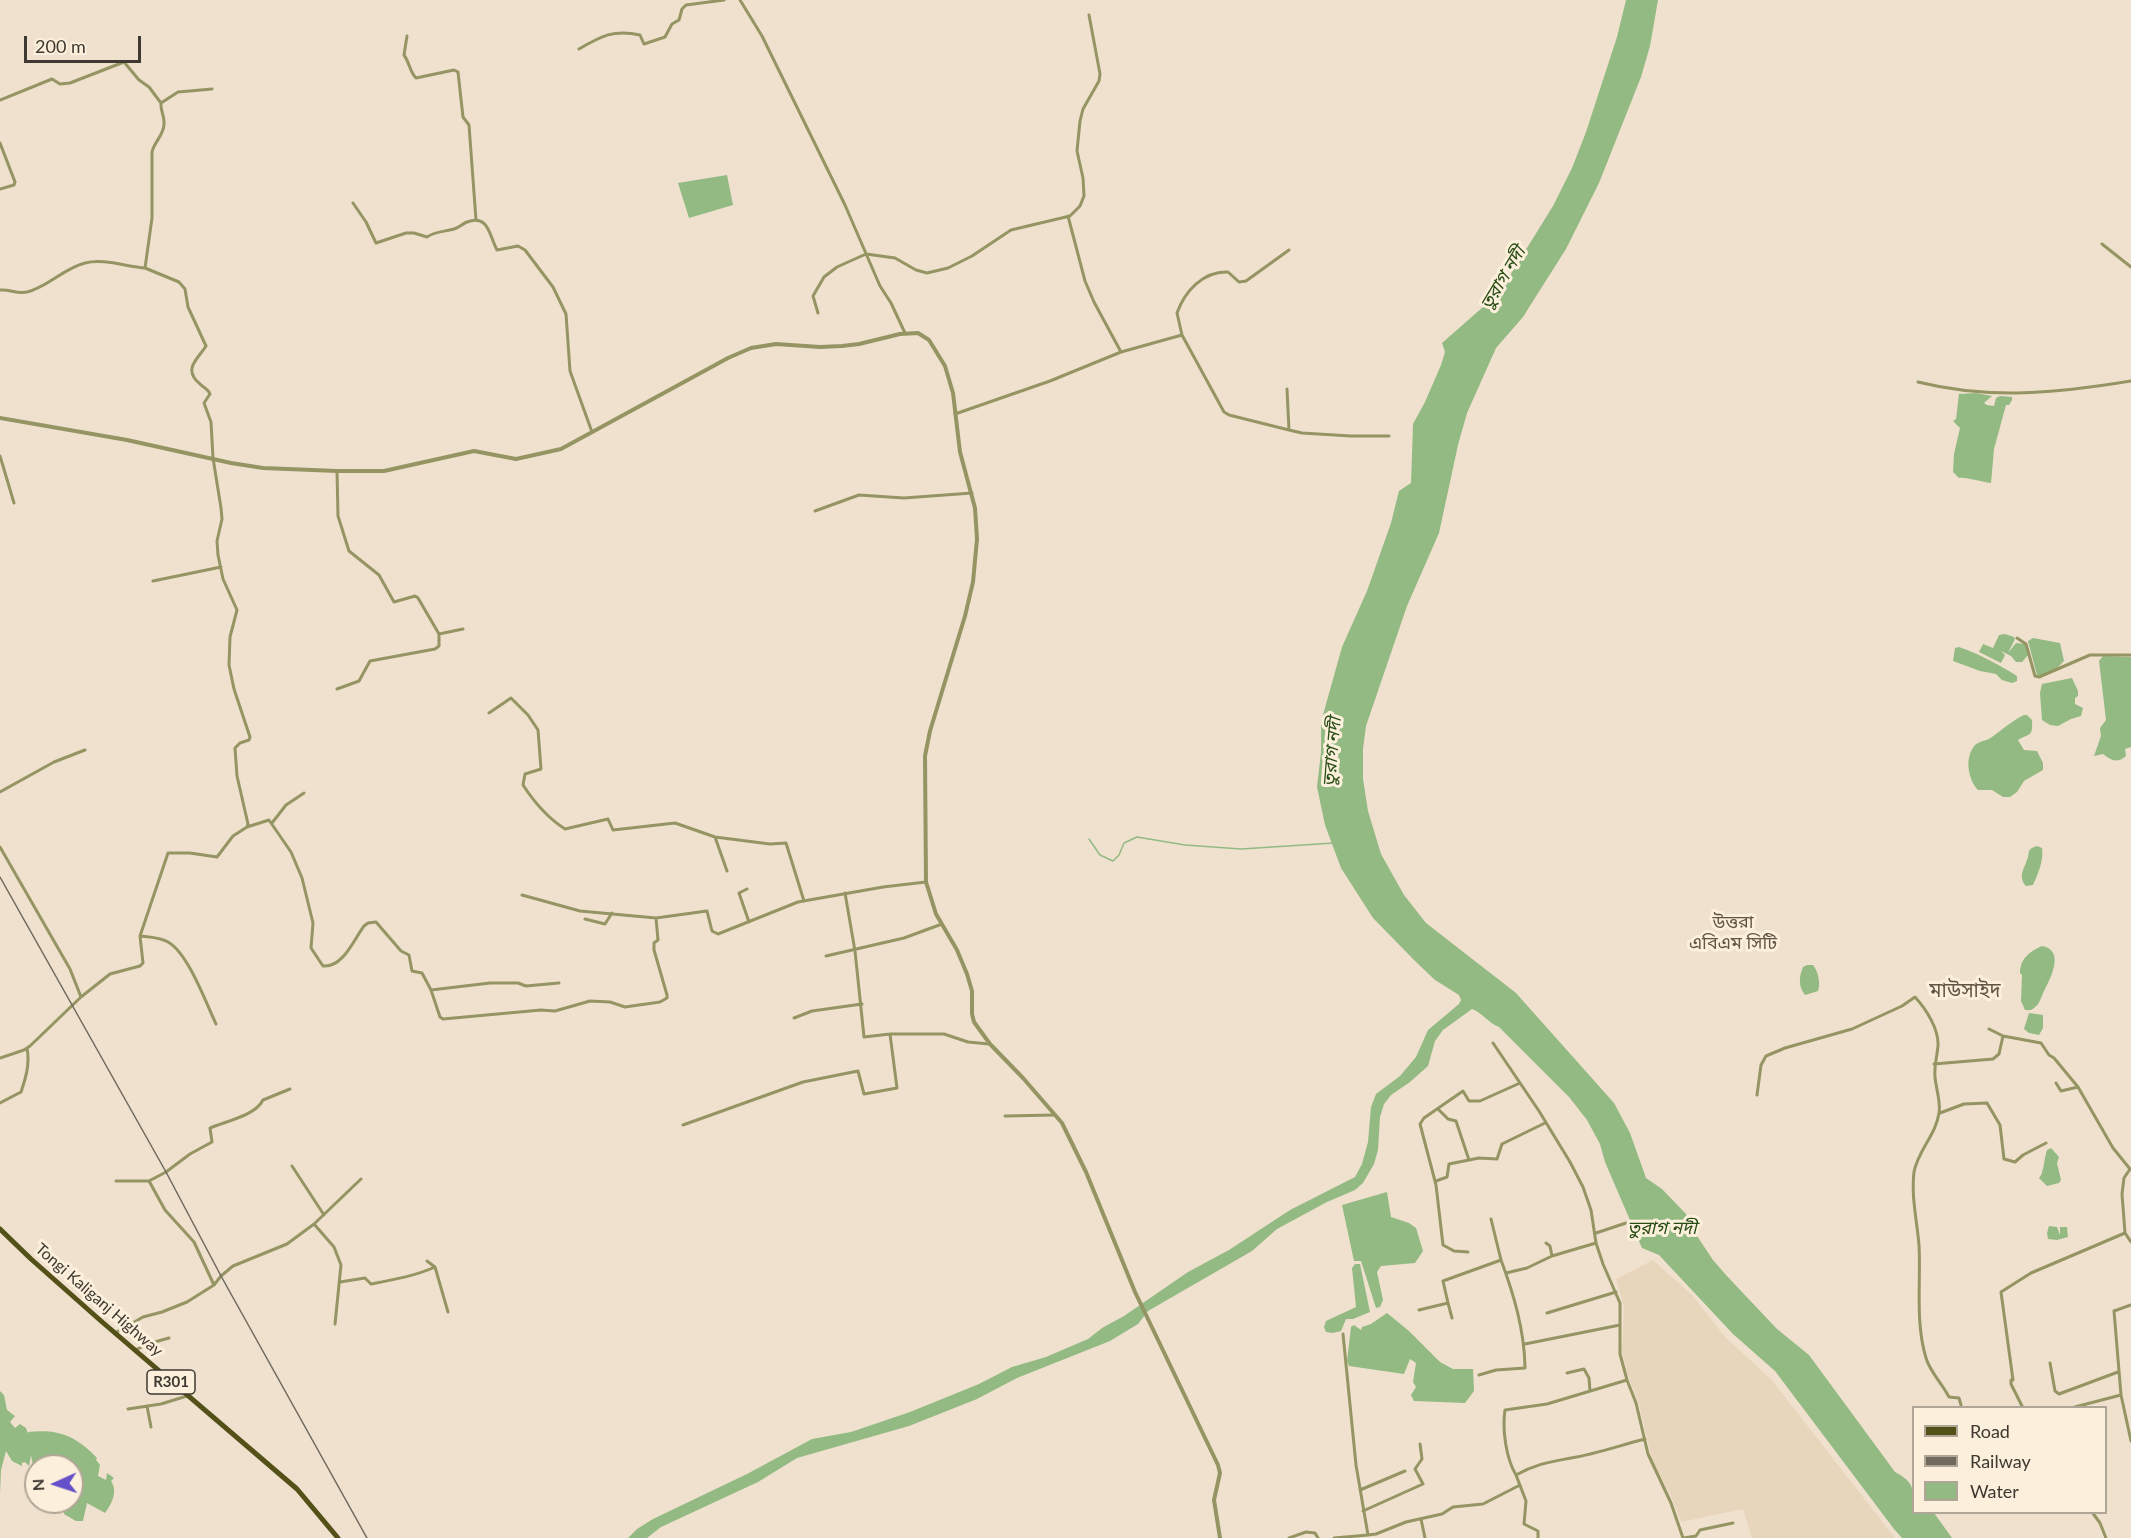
<!DOCTYPE html>
<meta charset="utf-8">
<style>
body{margin:0}
#map{position:relative;width:2131px;height:1538px;overflow:hidden;background:#efe1ce;font-family:Lato,sans-serif}
canvas{display:block}
.legend{position:absolute;left:1912px;top:1406px;width:195px;height:108px;box-sizing:border-box;background:#fcefdb;border:2px solid #b0a697;margin:0;padding:8px 10px;list-style:none;font-size:18px;color:#3e3931}
.legend li{display:flex;align-items:center;gap:12px;height:30px}
.legend b{width:30px;border:2px solid #b0a697}
.north{position:absolute;left:24px;top:1454px;width:60px;height:60px;box-sizing:border-box;background:#fcefdb;border:2px solid #b0a697;border-radius:50%;rotate:267deg;font-size:16px;font-weight:700;line-height:24px;text-align:center;color:#3e3931}
.north::after{content:'';display:block;margin:auto;width:21px;height:27px;background:#6550ca;clip-path:polygon(50% 0,100% 100%,50% 72%,0 100%)}
.scale{position:absolute;left:24px;top:36px;width:117px;height:27px;box-sizing:border-box;border:3px solid #3e3931;border-top:0;padding-left:8px;font-size:18px;line-height:21px;white-space:nowrap;color:#3e3931;-webkit-text-stroke:4px #fcefdb;paint-order:stroke}
</style>
<div id="map">
<canvas width="2131" height="1538"></canvas>
<ul class="legend">
<li><b style="height:8px;background:#535018"></b>Road</li>
<li><b style="height:8px;background:#70695e"></b>Railway</li>
<li><b style="height:16px;background:#93ba83"></b>Water</li>
</ul>
<div class="north">N</div>
<div class="scale">200 m</div>
</div>
<script>
const context = document.querySelector('canvas').getContext('2d');
context.lineJoin = 'round';
function paint(path, color) { context.fillStyle = color; context.fill(path, 'evenodd'); }
function strokePath(path, color, width, dash) { context.strokeStyle = color; context.lineWidth = width; context.lineCap = dash ? 'butt' : 'round'; context.setLineDash(dash || []); context.stroke(path); }
function label(font, color, halo, rows, align = 'center') {
  context.font = font + ' Lato,"Noto Sans Bengali",sans-serif'; context.lineWidth = 6; context.setLineDash([]); context.textBaseline = 'middle'; context.strokeStyle = halo; context.fillStyle = color; for (const [text, x, y, turn = 0] of rows) {
    context.save(); context.translate(x, y); context.rotate((+turn || 0) * Math.PI / 180); context.textAlign = isNaN(turn) ? turn : align; if (halo) context.strokeText(text, 0, 0); context.fillText(text, 0, 0); context.restore();
  }
}
paint(new Path2D(`
 M1653,1260L1692,1295L1726,1338L1771,1379L1895,1538H1752L1743,1509L1681,1522L1671,1496L1653,1465L1639,1404L1627,1373L1622,1352L1624,1307L1616,1279Z`), '#e8d6bc');
paint(new Path2D(`
 M1626,0H1658L1650,46L1641,77L1599,183L1566,249L1540,290L1523,317L1496,348L1467,413L1458,445L1439,533L1407,606L1366,726L1363,749V779L1368,811L1381,854L1404,895L1426,923L1516,993L1614,1103L1630,1133L1646,1178L1662,1189L1686,1214L1691,1227L1713,1260L1726,1275L1777,1329L1809,1355L1895,1472C1916,1483 1913,1490 1914,1512L1934,1513L1952,1538H1902L1894,1529L1775,1371L1733,1334L1659,1255L1642,1248L1605,1162L1600,1144L1587,1120L1569,1097L1499,1027C1488,1023 1483,1013 1472,1009L1443,1030L1435,1041L1428,1066L1410,1082L1391,1095L1384,1104L1380,1117L1378,1150L1374,1164L1363,1183L1355,1190L1327,1202L1277,1229L1252,1251L1148,1311L1138,1324L1110,1341L1017,1378L977,1399L909,1426L797,1458L758,1482L661,1527L647,1538H628L637,1529L653,1519L747,1474L812,1439L851,1432L910,1412L979,1384L1012,1367L1046,1357L1088,1339L1102,1328L1124,1316L1188,1272L1229,1250L1290,1210L1355,1177L1362,1164L1368,1142L1371,1107L1376,1094L1400,1076L1416,1057L1428,1030L1459,1004L1461,1000L1459,995L1435,980L1415,961L1373,918L1341,868L1325,825L1317,787L1321,752V722L1342,647L1367,591L1391,523L1399,491L1411,483L1413,424L1425,402L1441,365L1445,352L1442,343L1499,293L1553,206L1572,168L1586,132L1617,37Z
 M727,175L733,205L689,218L678,183Z
 M1976,393L1992,396L1984,403L1987,405L1994,406L1996,398L2000,396L2012,397V400L2009,405H2006L1994,449L1991,483C1981,482 1967,477 1959,478L1953,472L1954,454L1960,428L1953,421L1956,419L1959,394Z
 M2005,634L2014,637L2015,639L2008,653L2016,643L2025,644L2028,655L2022,662H2016L2011,656L2001,651L2005,655L2001,663L1979,652L1983,644L1993,648L1999,635Z
 M2033,638L2060,643L2064,661L2057,668L2041,675H2037L2028,641Z
 M1959,647C1979,654 1998,664 2017,676V681L2012,683L2002,680L1996,674L1980,671L1953,661L1955,648Z
 M2103,656L2131,657V747L2125,749L2126,756C2117,764 2111,760 2103,754L2094,756L2101,736L2100,728L2106,720L2099,661Z
 M2072,678L2078,691V696L2075,698V704L2083,708L2081,716L2071,719L2058,726L2050,725L2042,720L2040,693L2042,684Z
 M2024,715H2027L2032,720C2033,737 2030,733 2018,740L2024,750L2037,751L2043,763V770L2024,781L2017,792L2010,797H2003L1992,790H1978C1968,779 1964,758 1975,745C1979,741 1987,741 1992,737C2003,729 2012,721 2024,715Z
 M2037,846L2042,848C2044,860 2038,874 2033,885L2026,886C2017,876 2025,868 2028,857C2029,853 2028,850 2032,848C2033,847 2035,847 2037,846Z
 M2042,946C2065,950 2051,978 2044,991C2041,997 2040,1004 2034,1008C2031,1011 2029,1010 2025,1010L2021,1001L2022,975L2020,973C2020,959 2030,951 2042,946Z
 M1807,965H1813C1818,971 1821,984 1818,991L1805,995C1798,986 1799,977 1803,967Z
 M2029,1013L2043,1015V1028L2039,1035L2029,1033L2024,1029Z
 M2051,1148L2059,1157L2057,1163L2061,1180L2059,1183L2047,1186L2039,1178C2044,1173 2044,1158 2047,1150Z
 M1387,1192L1391,1217L1409,1223L1416,1228L1423,1251L1415,1263L1381,1266L1377,1272L1383,1300L1380,1307L1376,1308L1361,1261H1354L1342,1205Z
 M2049,1226L2057,1227L2060,1235V1227H2067L2068,1237L2057,1240L2048,1239L2047,1233Z
 M1355,1264H1360L1370,1312L1353,1319H1346L1341,1331L1333,1333L1326,1332L1324,1327L1326,1321L1356,1307L1352,1268Z
 M1387,1313L1409,1331L1440,1362L1453,1369H1473L1474,1391L1465,1403L1414,1401L1411,1395L1416,1387L1413,1382L1416,1363L1410,1359L1404,1374L1349,1366L1347,1361L1351,1327L1354,1325L1361,1330L1362,1327L1371,1324Z
 M0,1391L4,1395L7,1410L15,1416L10,1422L15,1428L20,1424L26,1428L28,1434V1432C59,1429 76,1436 97,1458L96,1460L100,1465L98,1476L106,1480L107,1473L114,1478L111,1481C118,1491 112,1504 105,1513L87,1503L83,1521H76L64,1514L65,1502H72V1466H36V1484L34,1485L35,1477L31,1455L29,1466L25,1462L22,1463V1466L12,1461L6,1451L1,1470L0,1494Z`), '#93ba83');
strokePath(new Path2D(`
 M1089,839L1100,855L1113,861L1119,855L1124,843L1137,837L1185,845L1241,849L1334,843`), '#93ba83', 1.5);
strokePath(new Path2D(`
 M740,0L762,36L845,205L880,286L891,303L905,333
 M407,36L404,55C410,63 409,71 416,78L454,70L458,72L463,117L469,125L476,220
 M579,49C601,36 614,29 640,35L644,44L665,37L672,24L679,20L682,9L686,5L724,0
 M0,100L52,79L60,84L70,83L124,62L139,80L149,87L161,103C160,110 165,117 164,124C164,135 154,142 152,152V218L145,268C127,267 104,258 85,263C64,268 48,287 27,292C16,294 10,289 0,290
 M161,103L178,92L212,89
 M0,143L15,182L14,185L0,189
 M353,203L366,222L376,243L406,233H414L427,237C436,231 444,232 454,229C459,228 462,224 467,222C489,214 489,235 497,250L518,246L525,250L553,287L566,314L570,371L592,432
 M1068,216L1085,281L1094,302L1121,352
 M2102,244L2131,267
 M818,313L813,296L824,277L837,267L866,254L895,258L916,270L927,273L948,268L972,256L1011,230L1070,216L1080,206L1084,196L1083,178L1077,151L1080,121L1083,109L1099,81L1100,74L1089,15
 M1918,382C1990,400 2058,393 2131,381
 M1287,389L1289,430L1229,415L1224,412L1182,335L1177,313C1185,291 1203,271 1228,272L1239,282L1246,281L1289,250
 M955,414L1050,381L1121,352L1182,335
 M1289,430L1302,433L1351,436H1389
 M0,456L14,503
 M337,471L338,516L349,551L379,575L394,602L415,596L418,598L439,634
 M815,511L859,495L904,498L972,493
 M153,581L221,567
 M2017,638L2026,644L2035,676L2039,677L2090,655H2131
 M337,689L359,681L370,661L435,649L439,646V634L463,629
 M489,713L511,698L528,715L538,730L541,769L525,774L523,785C534,802 548,818 565,829L608,819L613,830L675,823L715,837L770,844L786,843L804,901
 M0,792L54,762L85,750
 M272,823L286,805L304,793
 M247,827L269,820L291,852L302,878L313,923L311,948L323,966C343,968 354,939 364,926L368,923L376,922L401,951L409,955L412,971L422,973L431,990L440,1017L443,1019L541,1010L555,1011L590,1001L610,1002L625,1007L660,1002L667,998V995L654,950V943L658,940L656,918
 M715,837L727,871
 M0,847L70,969L81,997
 M747,889L739,893L749,922
 M845,893L855,951L864,1037L890,1034H944L968,1042L989,1044
 M522,895L580,911L656,918L707,911L712,931L718,934L798,902L883,887L926,882
 M585,919L605,924L612,913
 M140,936C150,937 160,937 168,942C188,953 206,1003 216,1024
 M826,956L904,938L942,924
 M431,990L490,983H518L526,986L559,983
 M794,1018L812,1011L862,1004
 M1989,1029L2003,1036L2041,1043L2049,1055L2054,1058L2078,1087L2113,1148L2130,1169L2124,1178L2122,1194L2125,1233L2131,1242
 M1493,1043L1539,1111L1570,1162L1583,1187L1591,1210L1596,1243L1603,1264L1620,1303V1354L1627,1380L1636,1403L1648,1454L1671,1503L1683,1538
 M0,1058L24,1050L30,1046L81,997L110,974L140,966L143,963L140,936L168,853H190L217,857L233,836L247,827L248,824L237,776L235,748L240,743L249,740L250,737L234,689L229,665L230,637L237,610L223,579L218,555L217,541L222,519L221,508L213,458L211,422L204,403L210,394C207,388 205,389 200,384C182,369 198,359 206,346L188,307L185,289L179,282L145,268
 M1934,1064L1993,1059L1999,1054L2003,1036
 M2056,1083L2061,1091L2078,1087
 M1757,1095L1761,1065L1766,1056L1785,1048L1852,1029L1902,1006L1915,997C1926,1009 1939,1029 1938,1046C1937,1057 1934,1066 1935,1077C1936,1089 1941,1102 1939,1113C1936,1135 1918,1150 1914,1172C1911,1196 1917,1221 1919,1245C1921,1282 1915,1322 1926,1358C1930,1372 1942,1383 1949,1397L1959,1398L1961,1405
 M0,1103L21,1092C26,1077 30,1064 27,1048
 M1438,1109L1448,1119L1456,1121L1469,1160
 M1940,1113L1964,1104L1987,1103L2000,1125L2004,1159L2015,1162L2023,1155L2046,1143
 M1005,1116L1055,1115
 M683,1125L803,1082L858,1071L864,1094L897,1088L890,1034
 M292,1166L324,1215
 M116,1181H149L166,1172L190,1154L212,1142L210,1128C226,1121 255,1116 263,1100L290,1089
 M149,1181L165,1210L194,1242L214,1285
 M1436,1181L1447,1177L1449,1164L1479,1158L1497,1159L1502,1144L1545,1123
 M1491,1219L1501,1260
 M314,1224L334,1247L341,1265L335,1324
 M1596,1233L1626,1223
 M1546,1243L1550,1246L1552,1256
 M1468,1252L1454,1251L1443,1245L1436,1185L1420,1124L1424,1118L1463,1091L1469,1101H1480L1520,1083
 M435,1267L448,1312
 M1506,1273L1527,1268L1552,1256L1596,1243
 M340,1282L365,1278L371,1284C392,1280 415,1276 435,1267L427,1261
 M1448,1303L1452,1318
 M2131,1305L2114,1311L2121,1395L2131,1441
 M1419,1310L1448,1303L1443,1281L1501,1260C1514,1295 1524,1329 1525,1366V1368L1496,1370L1479,1375
 M1547,1313L1616,1292
 M115,1333L143,1317L162,1312L187,1302L214,1285L221,1276L233,1266L287,1244L314,1224L361,1179
 M1343,1334L1356,1465L1368,1535L1376,1534L1406,1522L1442,1514L1453,1507L1483,1504L1520,1485
 M1525,1344L1620,1325
 M135,1350L151,1343L169,1338
 M2050,1363L2055,1391L2059,1394L2118,1372
 M1567,1373L1584,1369L1589,1378L1590,1391
 M147,1406L151,1427
 M2023,1408L2011,1384V1380H2013L2001,1292L2031,1273L2125,1233
 M2071,1408L2121,1395
 M128,1409L161,1404L187,1396
 M1516,1475C1506,1458 1502,1430 1505,1410L1547,1404L1627,1380
 M1360,1490L1405,1471
 M1363,1511L1423,1484L1415,1469L1422,1459L1420,1444
 M2092,1512L2100,1523L2106,1538
 M1421,1519L1425,1538
 M1289,1538L1306,1532L1315,1533L1318,1538
 M1334,1538L1368,1535
 M1538,1538V1531L1524,1524L1526,1501L1516,1475C1535,1464 1550,1462 1571,1458C1596,1454 1621,1445 1645,1439
 M1684,1538L1696,1536L1700,1530L1733,1523`), '#959463', 3);
strokePath(new Path2D(`
 M0,418L127,440L231,463L263,468L337,471H384L474,451L516,459L561,449L728,358L751,348L776,344L820,347L842,346L859,344L900,334L918,333L929,340L945,366L953,393L960,452L975,508L977,539L973,582L965,616L930,731L925,756L926,882L936,914L957,950L967,974L972,991V1014L974,1022L990,1044L1023,1078L1062,1123L1086,1172L1135,1292L1218,1465L1220,1473L1214,1500L1220,1538`), '#959463', 4);
strokePath(new Path2D(`
 M0,1229L31,1259L101,1321L297,1489L338,1538`), '#535018', 5);
strokePath(new Path2D(`
 M0,877L166,1172L221,1276L367,1538`), '#70695e', 1.5);
for (const [x, y, w] of [
 [171,1382,48]
]) { const box = new Path2D(); box.roundRect(x - w / 2, y - 12, w, 24, 4.5); context.fillStyle = '#fcefdb'; context.fill(box); strokePath(box, '#3e3931', 1.5); }
label('bold 15px', '#3e3931', null, [
 ["R301",171,1382]
]);
label('16px', '#3e3931', '#fcefdb', [
 ["Tongi Kaliganj Highway",99,1300,41]
]);
label('italic 18px', '#274c14', '#fcefdb', [
 ["তুরাগ নদী",1503,278,-59],
 ["তুরাগ নদী",1332,752,-85],
 ["তুরাগ নদী",1662,1228]
]);
label('18px', '#615645', '#fcefdb', [
 ["উত্তরা",1733,922],
 ["এবিএম সিটি",1733,943]
]);
label('20px', '#615645', '#fcefdb', [
 ["মাউসাইদ",1965,991]
]);
</script>
